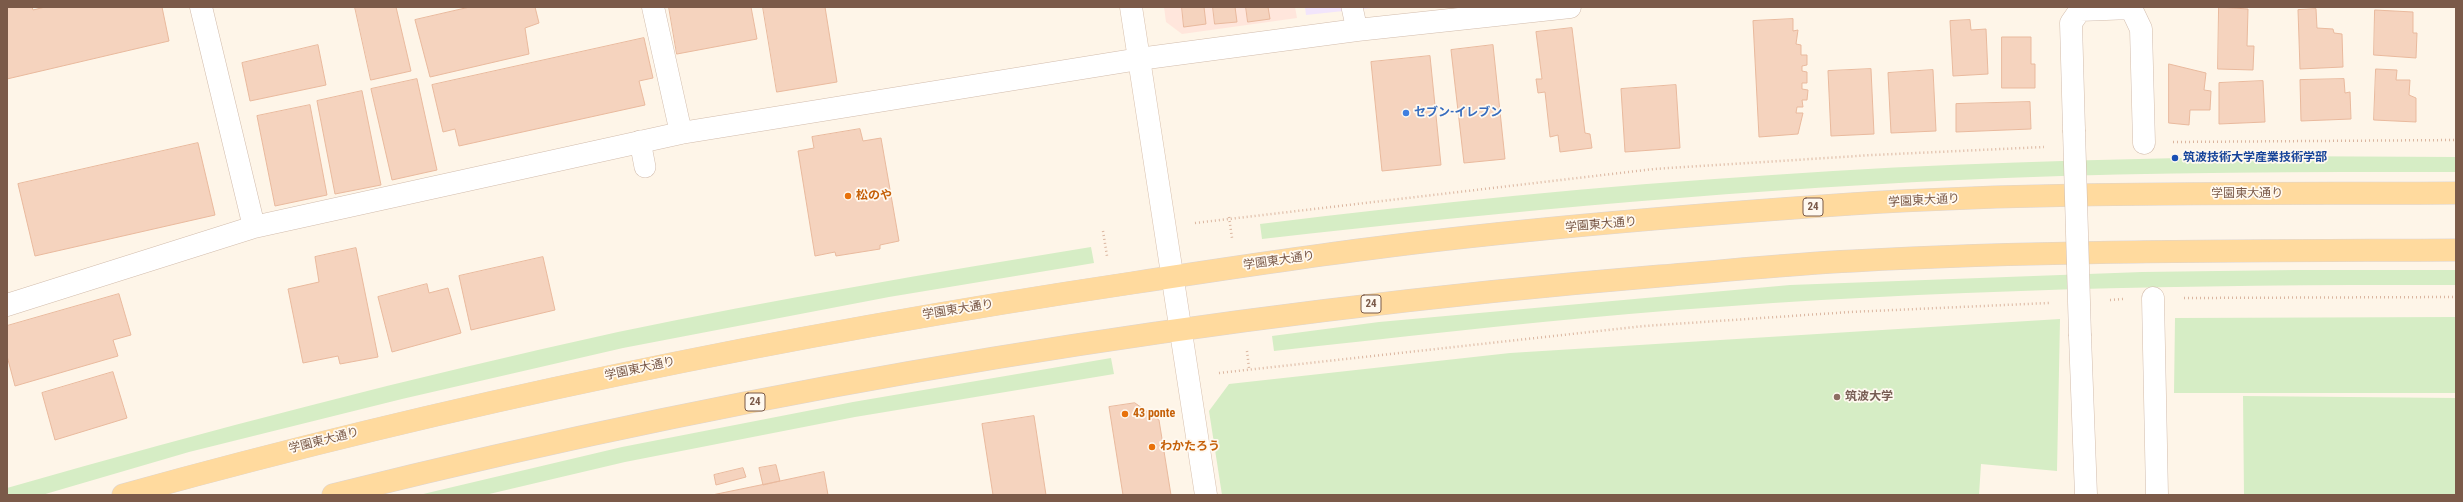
<!DOCTYPE html>
<meta charset="utf-8">
<style>
body{margin:0}
#map{position:relative;width:2463px;height:502px;overflow:hidden;background:#fef5e8;font-family:"Roboto Condensed",sans-serif}
canvas{display:block}
.frame{position:absolute;inset:0;border:8px solid #7b5a49;pointer-events:none}
</style>
<div id="map">
<canvas width="2463" height="502"></canvas>
<div class="frame"></div>
</div>
<script>
const context = document.querySelector('canvas').getContext('2d');
context.lineJoin = 'round';
function paint(path, color) { context.fillStyle = color; context.fill(path, 'evenodd'); }
function strokePath(path, color, width, dash) { context.strokeStyle = color; context.lineWidth = width; context.lineCap = dash ? 'butt' : 'round'; context.setLineDash(dash || []); context.stroke(path); }
function label(font, color, halo, rows, align = 'center') {
  context.font = font + ' "Roboto Condensed","Noto Sans JP",sans-serif'; context.lineWidth = 3.5; context.setLineDash([]); context.textBaseline = 'middle'; context.strokeStyle = halo; context.fillStyle = color; for (const [text, x, y, turn = 0] of rows) {
    context.save(); context.translate(x, y); context.rotate((+turn || 0) * Math.PI / 180); context.textAlign = isNaN(turn) ? turn : align; if (halo) context.strokeText(text, 0, 0); context.fillText(text, 0, 0); context.restore();
  }
}
paint(new Path2D(`
 M1164,7H1295L1297,18L1182,34L1166,22Z`), '#ffe6dc');
paint(new Path2D(`
 M1305,7H1381L1306,15Z`), '#f2e5fb');
paint(new Path2D(`
 M2261,156L2456,157V172C2306,172 2155,172 2005,178C1756,188 1509,211 1262,239L1260,224C1430,203 1600,186 1772,175C1935,163 2098,160 2261,156Z
 M1091,247L1094,263L889,297L623,348L402,399L189,452L42,495H7V488C209,430 413,377 618,332C775,299 933,273 1091,247Z
 M2295,270H2456V285C2180,284 1904,290 1629,314C1511,324 1392,338 1274,351L1272,336L1379,322L1790,285L2142,272Z
 M2456,317V393H2174L2175,318Z
 M2060,319L2057,471L1981,464L1979,495H1222L1209,411L1229,384L1510,353Z
 M1111,358L1114,374L855,417L625,462L485,495H419L622,447L853,402Z
 M2243,396L2456,398V495H2244Z`), '#d6edc5');
const building = new Path2D(`
 M7,7H32L33,10L45,7H162L169,41L7,79Z
 M355,7H396L411,71L371,80Z
 M470,7H535L539,23L525,28L529,54L430,77L415,20Z
 M669,7H751L757,39L677,54Z
 M763,7H825L837,82L777,92Z
 M1182,7H1204L1206,24L1184,27Z
 M1213,7H1235L1237,22L1215,24Z
 M1246,7H1268L1270,19L1248,22Z
 M2219,7L2248,9L2247,46H2254L2253,70L2218,69Z
 M2316,9L2317,28L2333,29L2334,33L2342,34L2343,67L2300,69L2298,10Z
 M2375,10L2413,12V33H2417L2416,58L2374,55Z
 M1793,19V31L1798,30L1796,44L1801,45V55H1807V65L1802,66V71L1807,72V83H1802V89L1808,90L1807,100H1802L1803,107H1797L1796,113H1803L1798,134L1759,137L1753,21Z
 M1970,20L1971,30L1986,29L1988,74L1953,76L1950,21Z
 M1572,28L1585,133L1590,134L1592,148L1560,152L1558,135L1550,137L1545,92L1538,93L1536,79H1542L1536,32Z
 M2002,37H2031V64H2035V88H2002Z
 M644,38L653,78L639,81L645,105L459,146L455,129L443,132L432,85Z
 M318,45L326,85L250,101L242,63Z
 M1493,45L1505,159L1464,163L1451,50Z
 M1430,56L1441,165L1382,171L1371,62Z
 M2169,64L2206,73L2204,90L2211,91L2210,110H2190L2189,125L2169,123Z
 M1871,69L1874,134L1831,136L1828,71Z
 M2376,69L2397,70L2396,80H2410L2409,95L2416,98V122L2374,120Z
 M1933,70L1936,131L1891,133L1888,73Z
 M417,79L437,170L392,180L371,89Z
 M2344,79L2345,93L2350,92L2351,119L2301,121L2300,80Z
 M2263,81L2265,122L2219,124V83Z
 M1676,85L1680,148L1625,152L1621,89Z
 M362,91L381,185L335,194L317,101Z
 M2030,102L2031,129L1956,132V104Z
 M310,105L327,195L275,206L257,116Z
 M860,129L863,141L881,138L899,241L880,245V249L836,256L835,252L815,256L798,151L814,148L812,137Z
 M198,143L215,215L35,256L18,184Z
 M356,248L378,357L340,364L338,356L303,363L288,289L319,282L315,257Z
 M543,257L555,310L471,330L459,276Z
 M427,284L429,293L448,288L461,333L392,352L378,297Z
 M119,294L131,335L113,340L118,356L15,386L7,356V326Z
 M113,372L127,418L55,440L42,393Z
 M1135,403L1159,420L1171,495H1123L1109,407Z
 M1034,416L1046,495H993L982,424Z
 M776,465L780,481L763,485L759,468Z
 M743,468L746,477L716,485L714,475Z
 M824,472L828,495H712L780,481Z`);
paint(building, '#f5d3be');
strokePath(building, '#e9b99d', 1);
const lane = new Path2D(`
 M1352,7L1357,30
 M640,141L645,167`);
const street = new Path2D(`
 M201,7L254,227
 M653,7L681,133
 M2074,130L2071,23L2080,10L2131,8L2141,29L2144,143
 M2153,298L2157,495
 M7,305L254,227L681,133L1139,59L1357,30L1570,7
 M2080,336L2086,495`);
const secondary = new Path2D(`
 M1131,7L1206,495`);
const primary = new Path2D(`
 M123,495C454,403 791,334 1132,283C1210,271 1288,259 1367,249C1527,228 1690,215 1851,204C2052,191 2254,194 2456,193
 M333,495C768,386 1213,313 1660,276C1724,271 1788,264 1853,261C2054,250 2255,251 2456,250`);
strokePath(lane, '#d2bcac', 22);
strokePath(street, '#d2bcac', 23);
strokePath(secondary, '#d7bfac', 23);
strokePath(primary, '#ddd4d0', 23);
strokePath(new Path2D(`
 M2173,142L2456,140
 M1229,217L1232,238
 M1195,223L1654,169L1873,155L2044,147
 M1103,231L1107,256
 M2184,298L2456,297
 M2110,300L2123,299
 M1247,351L1249,368
 M1219,373L1644,326L1850,312L2049,303`), '#dbb6a0', 2.5, [1, 3]);
strokePath(lane, '#fff', 21);
strokePath(street, '#fff', 22);
strokePath(secondary, '#fff', 22);
strokePath(primary, '#ffda9e', 22);
const streetBridge = new Path2D(`
 M2074,130L2080,336`);
strokePath(streetBridge, '#d2bcac', 23, []);
strokePath(streetBridge, '#fff', 22);
for (const [x, y, r, color] of [
 [1406,113,4,"#3f7fe0"],
 [2175,158,4,"#1a4fb4"],
 [848,196,4,"#e8710a"],
 [1837,397,4,"#8d6e63"],
 [1125,414,4,"#e8710a"],
 [1152,447,4,"#e8710a"]
]) { const dot = new Path2D(); dot.arc(x, y, r, 0, 2 * Math.PI); context.fillStyle = color; context.fill(dot); strokePath(dot, '#fff9f0', 1.5); }
for (const [x, y, w] of [
 [1813,207,20],
 [1371,304,20],
 [755,402,20]
]) { const box = new Path2D(); box.roundRect(x - w / 2, y - 9, w, 18, 3); context.fillStyle = '#fff9f0'; context.fill(box); strokePath(box, '#7b5a49', 1); }
label('bold 11px', '#7b5a49', null, [
 ["24",1813,207],
 ["24",1371,304],
 ["24",755,402]
]);
label('bold 12px', '#366cbe', '#fff9f0', [
 ["セブン-イレブン",1414,113]
], 'left');
label('bold 12px', '#164399', '#fff9f0', [
 ["筑波技術大学産業技術学部",2183,158]
], 'left');
label('12px', '#7b5a49', '#fff9f0', [
 ["学園東大通り",2247,194],
 ["学園東大通り",1924,201,-3],
 ["学園東大通り",1601,225,-5],
 ["学園東大通り",1279,261,-8],
 ["学園東大通り",958,310,-9],
 ["学園東大通り",640,369,-12],
 ["学園東大通り",324,441,-14]
]);
label('bold 12px', '#c56008', '#fff9f0', [
 ["松のや",856,196],
 ["43 ponte",1133,414],
 ["わかたろう",1160,447]
], 'left');
label('bold 12px', '#785e54', '#fff9f0', [
 ["筑波大学",1845,397]
], 'left');
</script>
